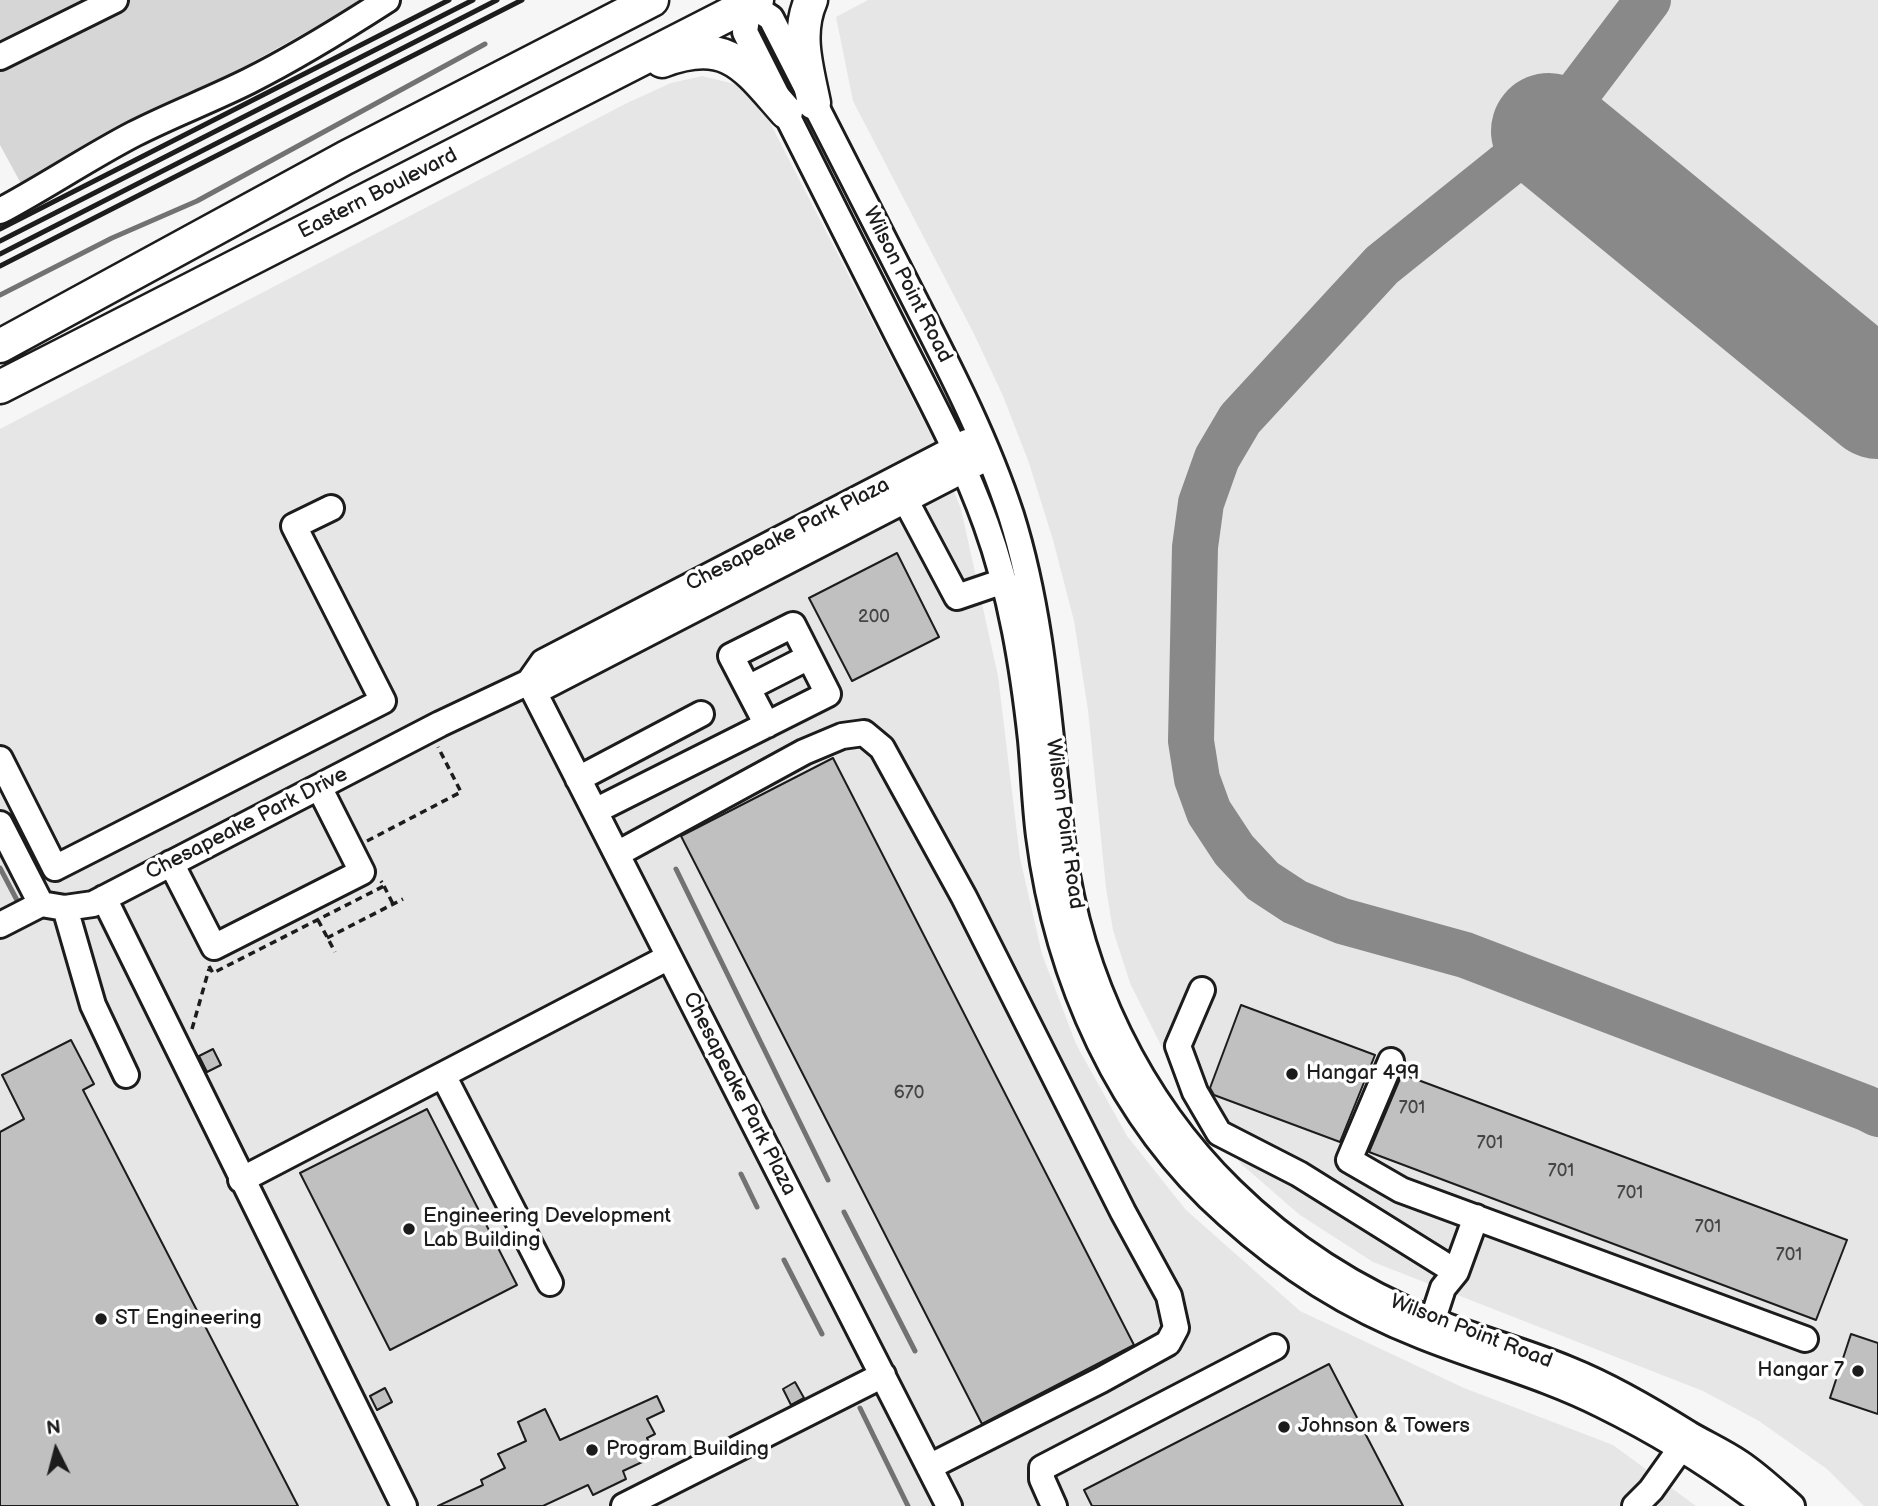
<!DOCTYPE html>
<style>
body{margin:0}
#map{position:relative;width:1878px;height:1506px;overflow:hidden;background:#f6f6f6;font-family:"Balsamiq Sans",sans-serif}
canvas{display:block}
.north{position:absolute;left:21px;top:1415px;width:70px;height:70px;-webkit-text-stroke:5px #fff;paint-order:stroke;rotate:354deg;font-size:19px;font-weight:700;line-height:28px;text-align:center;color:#1c1c1c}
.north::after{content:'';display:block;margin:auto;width:24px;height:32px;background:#1c1c1c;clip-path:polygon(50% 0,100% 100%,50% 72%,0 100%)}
</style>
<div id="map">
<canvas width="1878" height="1506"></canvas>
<div class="north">N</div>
</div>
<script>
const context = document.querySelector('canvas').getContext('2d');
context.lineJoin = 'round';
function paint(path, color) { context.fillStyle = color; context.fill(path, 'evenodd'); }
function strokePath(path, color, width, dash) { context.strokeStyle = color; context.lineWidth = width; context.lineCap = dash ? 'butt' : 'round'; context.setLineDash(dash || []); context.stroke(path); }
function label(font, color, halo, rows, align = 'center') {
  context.font = font + ' "Balsamiq Sans",sans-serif'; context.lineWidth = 7; context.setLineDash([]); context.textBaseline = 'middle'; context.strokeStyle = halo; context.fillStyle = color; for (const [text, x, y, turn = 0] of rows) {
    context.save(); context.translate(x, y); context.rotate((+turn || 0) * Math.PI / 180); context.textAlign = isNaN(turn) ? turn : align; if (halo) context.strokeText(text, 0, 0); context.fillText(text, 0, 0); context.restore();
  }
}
paint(new Path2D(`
 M868,0H1878V1506H1864L1827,1469L1759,1421L1703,1391L1373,1262L1300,1215L1241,1164L1184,1092L1130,983L1113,930L1106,888L1088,710L1074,621L1053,540L1029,463L1003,396L975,336L853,101L836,17Z
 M702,76L739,85L764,111L933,439L961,509L998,676L1020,858L1042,954L1076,1044L1127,1136L1186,1210L1300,1311L1464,1388L1613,1445L1696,1506H0V429L627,103L671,83Z`), '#e6e6e6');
paint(new Path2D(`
 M0,0H364L24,189L0,145Z`), '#d6d6d6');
strokePath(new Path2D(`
 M0,295L112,238L197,201L485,44
 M0,868L19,904
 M676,869L828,1180
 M741,1174L757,1207
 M844,1212L915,1351
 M784,1260L822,1334
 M860,1408L908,1506`), '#727272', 5);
strokePath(new Path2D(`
 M1648,0L1549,131L1382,265L1240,419L1217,458L1201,503L1195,547L1191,741L1197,779L1209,812L1234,850L1263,881L1295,902L1342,921L1465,955L1866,1108L1878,1114`), '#898989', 46);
strokePath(new Path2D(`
 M1549,131L1878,401`), '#898989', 116);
const building = new Path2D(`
 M897,553L939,637L852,681L809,598Z
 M833,758L1134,1345L982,1424L681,836Z
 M1241,1005L1375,1055L1340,1142L1214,1095L1210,1088Z
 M71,1040L94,1084L83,1090L298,1506H0V1132L24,1119L2,1075Z
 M213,1049L221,1065L207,1072L199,1056Z
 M1402,1074L1847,1240L1816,1320L1369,1152Z
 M427,1109L517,1285L390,1350L300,1173Z
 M1851,1334L1878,1343V1414L1830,1398Z
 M1329,1364L1403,1506H1092L1084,1490Z
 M795,1382L804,1398L791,1405L783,1389Z
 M385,1388L392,1402L377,1410L370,1396Z
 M657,1396L664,1411L647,1419L655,1434L647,1438L655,1456L623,1471L626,1479L593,1495L588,1485L543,1506H438L483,1485L481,1480L505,1468L498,1454L526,1441L518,1422L545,1409L560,1440Z`);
paint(building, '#c0c0c0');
strokePath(building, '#1c1c1c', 2);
const minor = new Path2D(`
 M744,0L771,18C815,104 859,191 903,277C942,354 984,432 1011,515C1045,623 1049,737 1063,849C1080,977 1139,1100 1231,1190C1289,1247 1358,1291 1433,1321C1478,1339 1525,1351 1570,1370C1612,1387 1651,1410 1689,1434C1706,1444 1724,1452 1740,1463C1758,1475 1775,1491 1792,1506
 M749,4L745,32C794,129 843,227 892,324C925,390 961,454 986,524C1011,593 1023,667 1031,740C1034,772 1035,804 1039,836C1057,978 1119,1119 1228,1215C1287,1268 1348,1307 1422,1336C1482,1360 1545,1376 1602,1405C1659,1433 1715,1468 1765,1506
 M0,57L115,0
 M0,211C45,187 88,158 134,134C171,115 211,100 249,81C297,57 342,29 387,0
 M899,488L957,597L1004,581
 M529,682L949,1506
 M529,682L546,686L979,462
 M748,688L809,657
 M0,759L55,868L383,701L294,526L331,508
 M578,779L701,714
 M595,811L828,694L793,625L731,656L767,725
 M0,824L41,904L65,908L93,904L440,724L529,682L543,662L967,442
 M617,854L804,752L842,736L864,733L882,748L964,897L1123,1212L1169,1296L1176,1328L1168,1343L1101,1380L929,1467
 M171,863L214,947L362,872L319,787
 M104,898L404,1506
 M65,908L93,1005L126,1075
 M0,925L41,904
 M1202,990L1178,1046L1195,1092L1219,1133L1299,1174L1456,1272
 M1391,1061L1349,1160L1401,1190L1805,1339
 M443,1075L550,1283
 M241,1180L669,957
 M1428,1334L1443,1288L1456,1272L1476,1217
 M624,1506L883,1375
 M1054,1506L1042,1479V1468L1275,1347
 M1635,1506L1651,1490L1688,1438`);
const major = new Path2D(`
 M811,0C796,34 807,68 814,103
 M662,61C728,36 746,67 786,112
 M0,346L345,158L652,0
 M0,387L757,0`);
strokePath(minor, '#1c1c1c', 30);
strokePath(major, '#1c1c1c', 37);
strokePath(new Path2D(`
 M367,841L461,792L438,747
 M384,886L393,904
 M318,920L335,952
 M327,938L403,899
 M209,966L213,973L384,886L381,881
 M192,1029L209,969`), '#1c1c1c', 3.5, [7, 5]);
strokePath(minor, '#fff', 24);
strokePath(major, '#fff', 32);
strokePath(new Path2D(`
 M0,229L449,0
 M0,241L473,0
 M0,254L497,0
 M0,266L522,0`), '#1c1c1c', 5);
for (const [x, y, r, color] of [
 [1292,1074,7,"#1c1c1c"],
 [409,1229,7,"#1c1c1c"],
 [101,1319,7,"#1c1c1c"],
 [1858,1371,7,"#1c1c1c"],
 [1284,1427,7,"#1c1c1c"],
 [592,1450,7,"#1c1c1c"]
]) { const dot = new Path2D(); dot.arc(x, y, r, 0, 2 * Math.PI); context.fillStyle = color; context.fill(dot); strokePath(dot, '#fff', 2.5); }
label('18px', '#454545', null, [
 ["200",874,617],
 ["670",909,1093],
 ["701",1412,1108],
 ["701",1490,1143],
 ["701",1561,1171],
 ["701",1630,1193],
 ["701",1708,1227],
 ["701",1789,1255]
]);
label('21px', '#1c1c1c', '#fff', [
 ["Eastern Boulevard",378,194,-27],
 ["Wilson Point Road",907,285,63],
 ["Chesapeake Park Plaza",788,535,-27],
 ["Chesapeake Park Drive",247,824,-27],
 ["Wilson Point Road",1064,824,82],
 ["Chesapeake Park Plaza",739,1094,63],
 ["Wilson Point Road",1471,1332,21]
]);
label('21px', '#1c1c1c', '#fff', [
 ["Hangar 499",1306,1074],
 ["Engineering Development",423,1217],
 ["Lab Building",423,1241],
 ["ST Engineering",115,1319],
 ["Hangar 7",1844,1371,"right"],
 ["Johnson & Towers",1298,1427],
 ["Program Building",606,1450]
], 'left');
</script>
